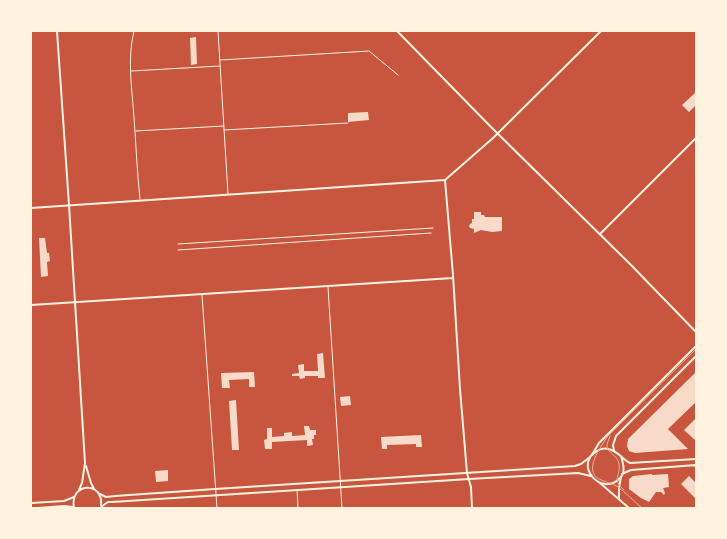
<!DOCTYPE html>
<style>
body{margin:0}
#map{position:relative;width:727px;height:539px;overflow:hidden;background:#c8553d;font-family:"Open Sans",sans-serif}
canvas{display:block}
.frame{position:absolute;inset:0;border:32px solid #fff3e0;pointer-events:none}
</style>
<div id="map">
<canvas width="727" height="539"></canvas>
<div class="frame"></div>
</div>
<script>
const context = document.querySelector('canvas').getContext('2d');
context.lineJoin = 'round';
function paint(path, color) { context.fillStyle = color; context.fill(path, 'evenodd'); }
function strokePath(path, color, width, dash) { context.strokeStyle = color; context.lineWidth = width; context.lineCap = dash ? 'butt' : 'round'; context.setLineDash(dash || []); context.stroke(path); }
paint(new Path2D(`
 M196,37L197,64L191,65L190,38Z
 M696,92V105L689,112L682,105Z
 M368,112L369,120L348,122V113Z
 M474,212H481V215H484L485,217H502V231L492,232L481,230L474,233V229L470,228L469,226L470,224L472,223V219H474Z
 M39,238H45L47,253H49L50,261L47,262L48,276L41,277Z
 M323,353L325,378H318V376H305V378L300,379L299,376H292V374L299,373L298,365L304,364V371H318L317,354Z
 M254,372L255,387H249V379L229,380L230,388H222L221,373Z
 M696,372V402L668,429L688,449L635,453L629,451L627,446L628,439Z
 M350,396L351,405L341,406L340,397Z
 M236,400L239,450H232L229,401Z
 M696,418V441L684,430Z
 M304,426H309L310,430H316V435H314V439H312L313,445L307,446V440L272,442V449H265L264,440L267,439V428H272V437L284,436V433L292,432V436L305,435Z
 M421,435L422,447H416V444L387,445V449H382L381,437Z
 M168,470V481L156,482L155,471Z
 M652,474V475L668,474L669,487L663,488L665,493L664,495L661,492H656L649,502L641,498L629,489V479L633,476Z
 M689,476L696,483V499L681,484Z`), '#f7dbc8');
strokePath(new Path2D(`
 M692,466L696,467`), '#fff3e0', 0.5);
strokePath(new Path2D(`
 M178,244L433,228
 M178,250L431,233`), '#fff3e0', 1);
strokePath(new Path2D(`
 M134,31C127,59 132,89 134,117C136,144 137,172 140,199
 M218,31L228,194
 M220,60L369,51L398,75
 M131,71L220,66
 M224,130L348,123
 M136,131L224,126
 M328,287L342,508
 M202,295L217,508
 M297,490L298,508`), '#fff3e0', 1);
strokePath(new Path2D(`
 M445,180L453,275L460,389L467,473L471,487L472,508
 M445,180L493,138L601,31
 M31,208L445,180
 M600,234L696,138
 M31,305L453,278
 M614,451L613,445L616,436L696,356
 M592,455L599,443L696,346`), '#fff3e0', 2);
strokePath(new Path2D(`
 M600,483L629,508
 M619,499V488L621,477
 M31,503L64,501L74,497
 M38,508L64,506L73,507`), '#fff3e0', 2);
strokePath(new Path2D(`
 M57,31L69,205L85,463L82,483L79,490
 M397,31L492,128L631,265L696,332
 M621,456C623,463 626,472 620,478C601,498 573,464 597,451C600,449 604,448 608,449C617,450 622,459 630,463L696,459
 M86,466L91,483L94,489
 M622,474L631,470L696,465
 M100,494L106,497L115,496L215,489L575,466L581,464L590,457
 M101,507L108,502H112L469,479L578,473L591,476
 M74,508C69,482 104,481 101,505`), '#fff3e0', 2);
strokePath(new Path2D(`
 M610,436L607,444V448C611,454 618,457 619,464C621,476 611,479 624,490
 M642,508C634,501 626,493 618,487C612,483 605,482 599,479C583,470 601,447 607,437L696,349`), '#e9b49f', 1);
</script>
